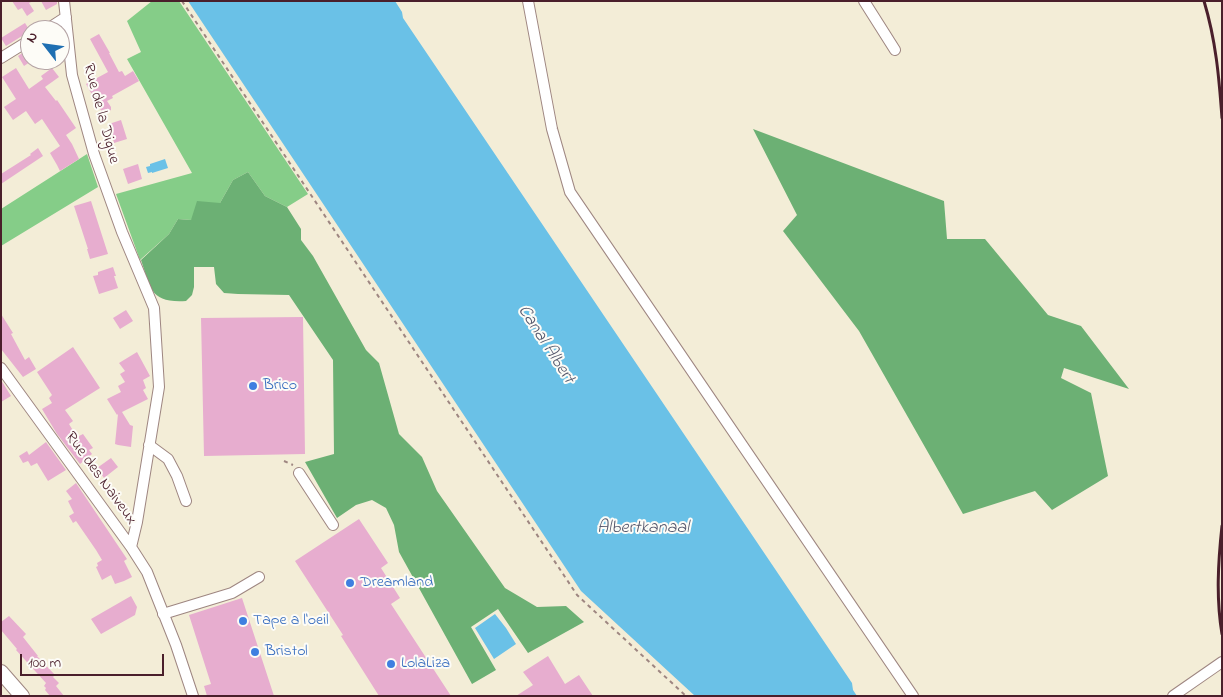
<!DOCTYPE html>
<style>
body{margin:0}
#map{position:relative;width:1223px;height:697px;overflow:hidden;background:#f3edd7;font-family:"Indie Flower",sans-serif}
canvas{display:block}
.frame{position:absolute;inset:0;border:2px solid #4a1f2b;pointer-events:none}
.north{position:absolute;left:20px;top:20px;width:50px;height:50px;box-sizing:border-box;background:#fdfcf7;border:1px solid #b5a4a5;border-radius:50%;rotate:300deg;font-size:14px;font-weight:700;line-height:20px;text-align:center;color:#4a1f2b}
.north::after{content:'';display:block;margin:auto;width:18px;height:22px;background:#1f6fb2;clip-path:polygon(50% 0,100% 100%,50% 72%,0 100%)}
.scale{position:absolute;left:20px;top:654px;width:144px;height:22px;box-sizing:border-box;border:2px solid #4a1f2b;border-top:0;padding-left:6px;font-size:15px;line-height:18px;white-space:nowrap;color:#4a1f2b;-webkit-text-stroke:4px #fdfcf7;paint-order:stroke}
</style>
<div id="map">
<canvas width="1223" height="697"></canvas>
<div class="frame"></div>
<div class="north">N</div>
<div class="scale">100 m</div>
</div>
<script>
const context = document.querySelector('canvas').getContext('2d');
context.lineJoin = 'round';
function paint(path, color) { context.fillStyle = color; context.fill(path, 'evenodd'); }
function strokePath(path, color, width, dash) { context.strokeStyle = color; context.lineWidth = width; context.lineCap = dash ? 'butt' : 'round'; context.setLineDash(dash || []); context.stroke(path); }
function label(font, color, halo, rows, align = 'center') {
  context.font = font + ' "Indie Flower",sans-serif'; context.lineWidth = 4; context.setLineDash([]); context.textBaseline = 'middle'; context.strokeStyle = halo; context.fillStyle = color; for (const [text, x, y, turn = 0] of rows) {
    context.save(); context.translate(x, y); context.rotate((+turn || 0) * Math.PI / 180); context.textAlign = isNaN(turn) ? turn : align; if (halo) context.strokeText(text, 0, 0); context.fillText(text, 0, 0); context.restore();
  }
}
paint(new Path2D(`
 M152,1H179L308,194L287,207L265,196L248,172L233,180L220,203L191,220L178,219L169,234L140,260L116,194L192,173L127,59L141,52L127,21Z
 M87,154L98,187L1,246V209Z`), '#85cd88');
paint(new Path2D(`
 M753,129L944,201L947,239H985L1048,315L1081,326L1129,389L1064,368L1061,378L1091,393L1108,476L1052,510L1035,491L963,514L859,331L783,231L797,215Z
 M248,172L265,196L287,207L301,229V240L313,256L366,350L379,363L399,434L422,457L437,491L505,588L537,607L566,606L584,622L528,653L498,609L471,627L496,670L472,684L399,552L394,525L386,508L372,500L356,505L337,518L305,462L334,454L333,360L289,295L238,294L224,293L216,284L214,267H194V287L192,295L186,301C150,303 151,289 141,260L169,234L178,219L191,220L197,201L220,203L233,180Z`), '#6cb074');
paint(new Path2D(`
 M188,1H395L402,12L403,18L852,683L853,690L857,696H695L581,591Z
 M165,159L168,168L152,173V172L148,173L146,167L150,166V164Z
 M495,614L506,628L516,644L494,659L475,628Z`), '#6ac1e7');
paint(new Path2D(`
 M12,1H33L29,3L34,11L27,16L22,8L18,10Z
 M41,1H57V4L46,10Z
 M25,23L30,31L6,46L1,38Z
 M99,34L110,53H109L119,72L122,71L125,76L133,71L139,81L112,96L113,98L107,101L111,107V110L103,114L86,84L108,72L90,39Z
 M30,48V62L24,66L18,56Z
 M16,68L29,89L43,79L41,76L52,68L59,77L45,87L56,101L57,100L76,128L66,135L72,144L79,159L60,171L57,165L50,153L60,146L42,119L35,124L26,111L13,120L4,107L16,99L2,77Z
 M121,120L127,139L114,143L109,124Z
 M38,148L43,156L1,184V174L31,155L30,154Z
 M138,164L142,179L128,184L123,169Z
 M91,201L108,254L90,259L87,249H88L74,206Z
 M113,267L116,276H114L118,288L99,294L93,276L98,275V272Z
 M126,310L133,321L120,329L113,318Z
 M1,314L13,333L11,334L25,360L29,357L36,369L23,377L1,349Z
 M303,317L305,454L204,456L201,318Z
 M73,347L100,388L65,410L73,421L69,424L77,437L83,434L93,448L89,450L92,454L80,464L57,434L42,409L52,403L49,398L52,395L37,372Z
 M137,352L150,376L143,380L146,388L143,390L148,399L122,412L130,425L133,426L131,447L118,445L115,444L118,414L117,415L107,399L121,392L118,386L125,382L120,374L125,371L119,363Z
 M1,380L11,396L1,402Z
 M46,442L66,470L48,481L37,463L31,466L28,461L23,463L19,456L27,451L29,455Z
 M111,458L118,467L104,478L97,468Z
 M76,483L127,559L124,561L132,577L124,581L115,584L111,575L102,580L96,567L98,566L97,563L102,560L96,550L76,521L73,523L69,516L74,513L68,501L72,499L66,491Z
 M359,519L388,563L381,568L400,598L391,604L451,696H379L341,636L343,635L295,561Z
 M131,596L137,607L135,615L101,634L91,619Z
 M242,598L274,696H207L204,686L211,684L189,615Z
 M9,616L26,634L23,637L38,656H37L55,675L53,677L59,683L56,686L64,696H50L45,690L46,688L44,686L46,683L16,650L17,649L1,630V622Z
 M548,656L565,684L579,675L593,696H516L533,685L523,672Z`), '#e7adcf');
const minor = new Path2D(`
 M64,1L72,75L94,154L122,232L154,308L159,387L137,522L131,547
 M528,1L552,129L570,192L913,696
 M864,1L895,50
 M46,30L66,17
 M1,58L30,40
 M1,368L131,547L147,572L176,645L193,696
 M149,445L168,459L177,476L186,501
 M299,473L333,525
 M163,614L232,593L259,577
 M1173,696L1222,662`);
const major = new Path2D(`
 M1,672L22,696`);
strokePath(minor, '#9e8681', 12);
strokePath(major, '#9e8681', 16);
strokePath(new Path2D(`
 M182,1L577,595L686,696
 M284,461L293,465`), '#9e8681', 2, [4, 4]);
strokePath(minor, '#fff', 10);
strokePath(major, '#fff', 14);
strokePath(new Path2D(`
 M1204,1C1216,41 1219,77 1222,118
 M1222,526C1218,563 1216,598 1222,634`), '#4a1f2b', 3);
for (const [x, y, r, color] of [
 [253,386,5,"#3f7fe0"],
 [350,583,5,"#3f7fe0"],
 [243,621,5,"#3f7fe0"],
 [255,652,5,"#3f7fe0"],
 [391,664,5,"#3f7fe0"]
]) { const dot = new Path2D(); dot.arc(x, y, r, 0, 2 * Math.PI); context.fillStyle = color; context.fill(dot); strokePath(dot, '#fdfcf7', 2); }
label('16px', '#4a1f2b', '#fdfcf7', [
 ["Rue de la Digue",100,114,75],
 ["Rue des Naiveux",100,479,54]
]);
label('16px', '#366cbe', '#fdfcf7', [
 ["Brico",263,386],
 ["Dreamland",360,583],
 ["Tape a l'oeil",253,621],
 ["Bristol",265,652],
 ["LolaLiza",401,664]
], 'left');
label('italic 18px', '#55586d', '#fdfcf7', [
 ["Canal Albert",545,345,57],
 ["Albertkanaal",643,529]
]);
</script>
